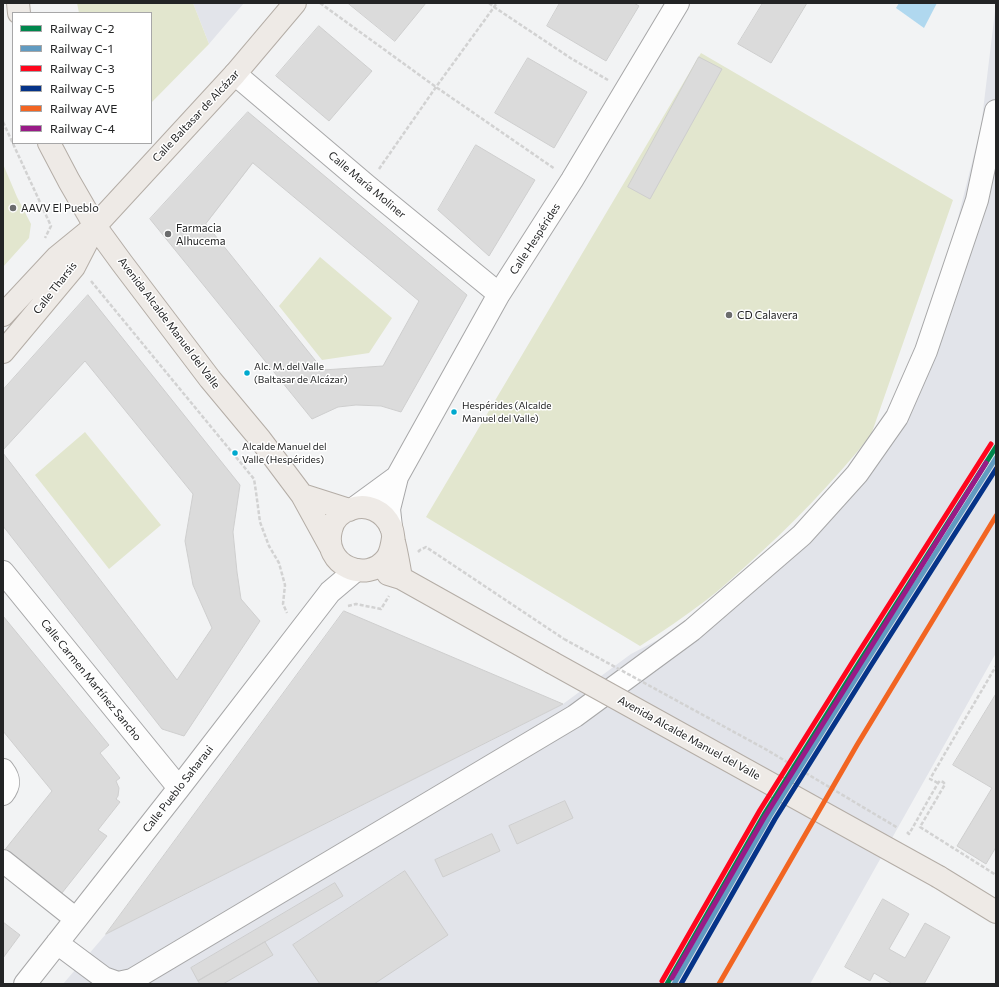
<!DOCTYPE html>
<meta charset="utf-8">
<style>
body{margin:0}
#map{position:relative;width:999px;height:987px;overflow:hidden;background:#f2f3f4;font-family:Commissioner,sans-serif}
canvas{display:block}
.frame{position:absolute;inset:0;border:4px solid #232425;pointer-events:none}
.legend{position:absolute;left:12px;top:12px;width:140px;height:132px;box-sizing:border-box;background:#fff;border:1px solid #a7a7a8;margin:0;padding:5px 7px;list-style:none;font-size:12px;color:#232425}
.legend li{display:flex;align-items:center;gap:8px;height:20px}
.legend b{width:20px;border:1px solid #a7a7a8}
</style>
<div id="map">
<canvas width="999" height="987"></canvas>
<div class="frame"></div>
<ul class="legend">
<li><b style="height:5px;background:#00874d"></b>Railway C-2</li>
<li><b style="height:5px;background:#619bc1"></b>Railway C-1</li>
<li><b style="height:5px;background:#ff061d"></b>Railway C-3</li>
<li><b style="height:5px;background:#053388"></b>Railway C-5</li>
<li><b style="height:5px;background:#f26522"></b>Railway AVE</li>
<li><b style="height:5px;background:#991b87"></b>Railway C-4</li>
</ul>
</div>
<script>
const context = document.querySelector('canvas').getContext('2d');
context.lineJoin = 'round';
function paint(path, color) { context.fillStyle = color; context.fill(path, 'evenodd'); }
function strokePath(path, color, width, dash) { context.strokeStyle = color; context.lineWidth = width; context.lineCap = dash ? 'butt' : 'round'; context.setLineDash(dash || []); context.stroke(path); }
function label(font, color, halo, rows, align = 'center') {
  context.font = font + ' Commissioner,sans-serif'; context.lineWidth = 3; context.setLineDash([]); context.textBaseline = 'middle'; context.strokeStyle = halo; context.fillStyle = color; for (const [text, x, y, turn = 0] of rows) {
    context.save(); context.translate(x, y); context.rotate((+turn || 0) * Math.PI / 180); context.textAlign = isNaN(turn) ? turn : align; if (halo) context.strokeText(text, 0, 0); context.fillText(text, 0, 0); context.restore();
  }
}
paint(new Path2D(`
 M193,3H244L209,44Z
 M996,3V653L810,984H63L106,934L563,704L631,654L671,633L787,533L844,476L890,414L946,265L981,127Z`), '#e2e4ea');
paint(new Path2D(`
 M77,3H193L209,44L151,103V13H79Z
 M701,53L953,200L871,435C833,482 792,525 747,565C733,577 720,590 705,601C684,617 662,632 640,646L426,517Z
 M3,164L17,197L31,224L29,238L3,267Z
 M320,257L392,318L369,353L322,360L279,306Z
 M85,432L161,525L109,569L35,475Z`), '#e2e6ce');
paint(new Path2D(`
 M899,3H937L924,28L896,8Z`), '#b0d8ef');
const building = new Path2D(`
 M348,3H426L395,41Z
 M560,3H634L639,6L606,61L547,26Z
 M763,3H807L771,63L738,44Z
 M319,26L372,71L329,121L276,76Z
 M699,57L722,69L650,199L628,187Z
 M528,58L587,92L554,148L495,113Z
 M248,112L467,295L401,412L381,406L356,405L338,407L312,419L150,219ZM253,163L419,301L383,366L323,370L206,224Z
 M476,145L535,180L489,256L438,210Z
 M88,295L240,485L233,532L237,572L241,599L260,621L184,736L162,729L3,526V453L177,680L212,628L193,585L185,541L193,494L85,361L3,450V390Z
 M344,611L563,704L106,934Z
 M3,616L109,745L100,753L120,778L116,781L119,788L118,796L116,799L120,802L98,830L107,836L58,898L3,852L52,791L3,731Z
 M996,694V847L986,864L957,846L992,788L953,765Z
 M565,801L573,818L517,844L509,826Z
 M492,834L500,851L443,877L435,860Z
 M405,871L448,935L374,984H320L293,945Z
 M335,883L343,896L198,981L191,968Z
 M883,899L909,914L889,949L905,958L925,923L950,937L924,984H890L891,983L874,973L870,981L845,967Z
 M3,922L20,935L3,958Z
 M265,942L273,955L223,984H200L198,981Z`);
paint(building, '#dbdbdb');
strokePath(building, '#cecece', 1);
const minor = new Path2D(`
 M235,74L367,186L499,294
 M356,507L397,477
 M391,527L389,509L397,477L499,294L572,180L678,3
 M3,572L179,788
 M3,770C10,779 10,785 3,794
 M3,861L76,919
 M57,943L104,978L118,983L132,980L575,716L692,630L802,535L857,474L897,417L926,351L977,200L996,111
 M25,984L179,788L330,592L356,570`);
const major = new Path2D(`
 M18,3L19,13
 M49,143L69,181L95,226L122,263L210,379L260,439L302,495L330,546
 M3,315L57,257L95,226L235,74L295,3
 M3,352L74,267L91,234
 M302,495L349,510
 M393,538C392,545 391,552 387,558C367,585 322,565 331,530C333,520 341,512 351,509C367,503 384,511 391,527C393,531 393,537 394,542C397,554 399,566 401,578
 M388,574L401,578L551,662
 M939,877L996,912`);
strokePath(minor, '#a7a7a8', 24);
strokePath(major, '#b4ada6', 24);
strokePath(new Path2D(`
 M320,3L436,87L555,169
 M489,3L494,7L572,59L608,80
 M3,122L51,226L45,238
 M379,169L436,87L497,3
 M91,281L254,479L256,492L260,522L269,546L279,563L285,585L283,604L287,613
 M418,552L420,550L426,547L564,639
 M348,606L356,604L381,609L389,596
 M938,783L930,779L996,666
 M907,832L909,834L938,783L940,781L943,782L945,784L944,786L920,827L996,875`), '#d2d2d2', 2.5, [4, 2]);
strokePath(minor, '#fdfdfd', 22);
strokePath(major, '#eeeae6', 22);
const majorBridge = new Path2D(`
 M551,662L939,877`);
strokePath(majorBridge, '#b4ada6', 24, []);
strokePath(new Path2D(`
 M564,639L767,750L898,828`), '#d2d2d2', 2.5, [4, 2]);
strokePath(majorBridge, '#eeeae6', 22);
strokePath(new Path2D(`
 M667,984L765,813L860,661L996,447`), '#00874d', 5);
strokePath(new Path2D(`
 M674,984L770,816L865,664L996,458`), '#619bc1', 5);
strokePath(new Path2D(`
 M662,981L760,810L855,658L991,444`), '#ff061d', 5);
strokePath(new Path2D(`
 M681,984L775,819L870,667L996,469`), '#053388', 5);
strokePath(new Path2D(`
 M719,984L857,745L996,516`), '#f26522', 5);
strokePath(new Path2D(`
 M672,978L764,818L986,463`), '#991b87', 5);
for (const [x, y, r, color] of [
 [13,208,4,"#6b6c6d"],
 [168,234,4,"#6b6c6d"],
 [729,315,4,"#6b6c6d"],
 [247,373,3.5,"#00a9ce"],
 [454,412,3.5,"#00a9ce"],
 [235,453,3.5,"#00a9ce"]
]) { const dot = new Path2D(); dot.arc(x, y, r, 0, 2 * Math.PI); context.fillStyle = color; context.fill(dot); strokePath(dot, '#fff', 1.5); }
label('10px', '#232425', '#fff', [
 ["Alc. M. del Valle",254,367],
 ["(Baltasar de Alcázar)",254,380],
 ["Hespérides (Alcalde",462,406],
 ["Manuel del Valle)",462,419],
 ["Alcalde Manuel del",242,447],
 ["Valle (Hespérides)",242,460]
], 'left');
label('11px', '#232425', '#fff', [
 ["Calle Baltasar de Alcázar",196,116,-47],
 ["Calle María Moliner",367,185,40],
 ["Calle Hespérides",535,239,-57],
 ["Calle Tharsis",55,288,-52],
 ["Avenida Alcalde Manuel del Valle",169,323,53],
 ["Calle Carmen Martínez Sancho",91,680,51],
 ["Avenida Alcalde Manuel del Valle",689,738,29],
 ["Calle Pueblo Saharaui",178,789,-52]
]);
label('11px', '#232425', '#fff', [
 ["AAVV El Pueblo",21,208],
 ["Farmacia",176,228],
 ["Alhucema",176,241],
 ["CD Calavera",737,315]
], 'left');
</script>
